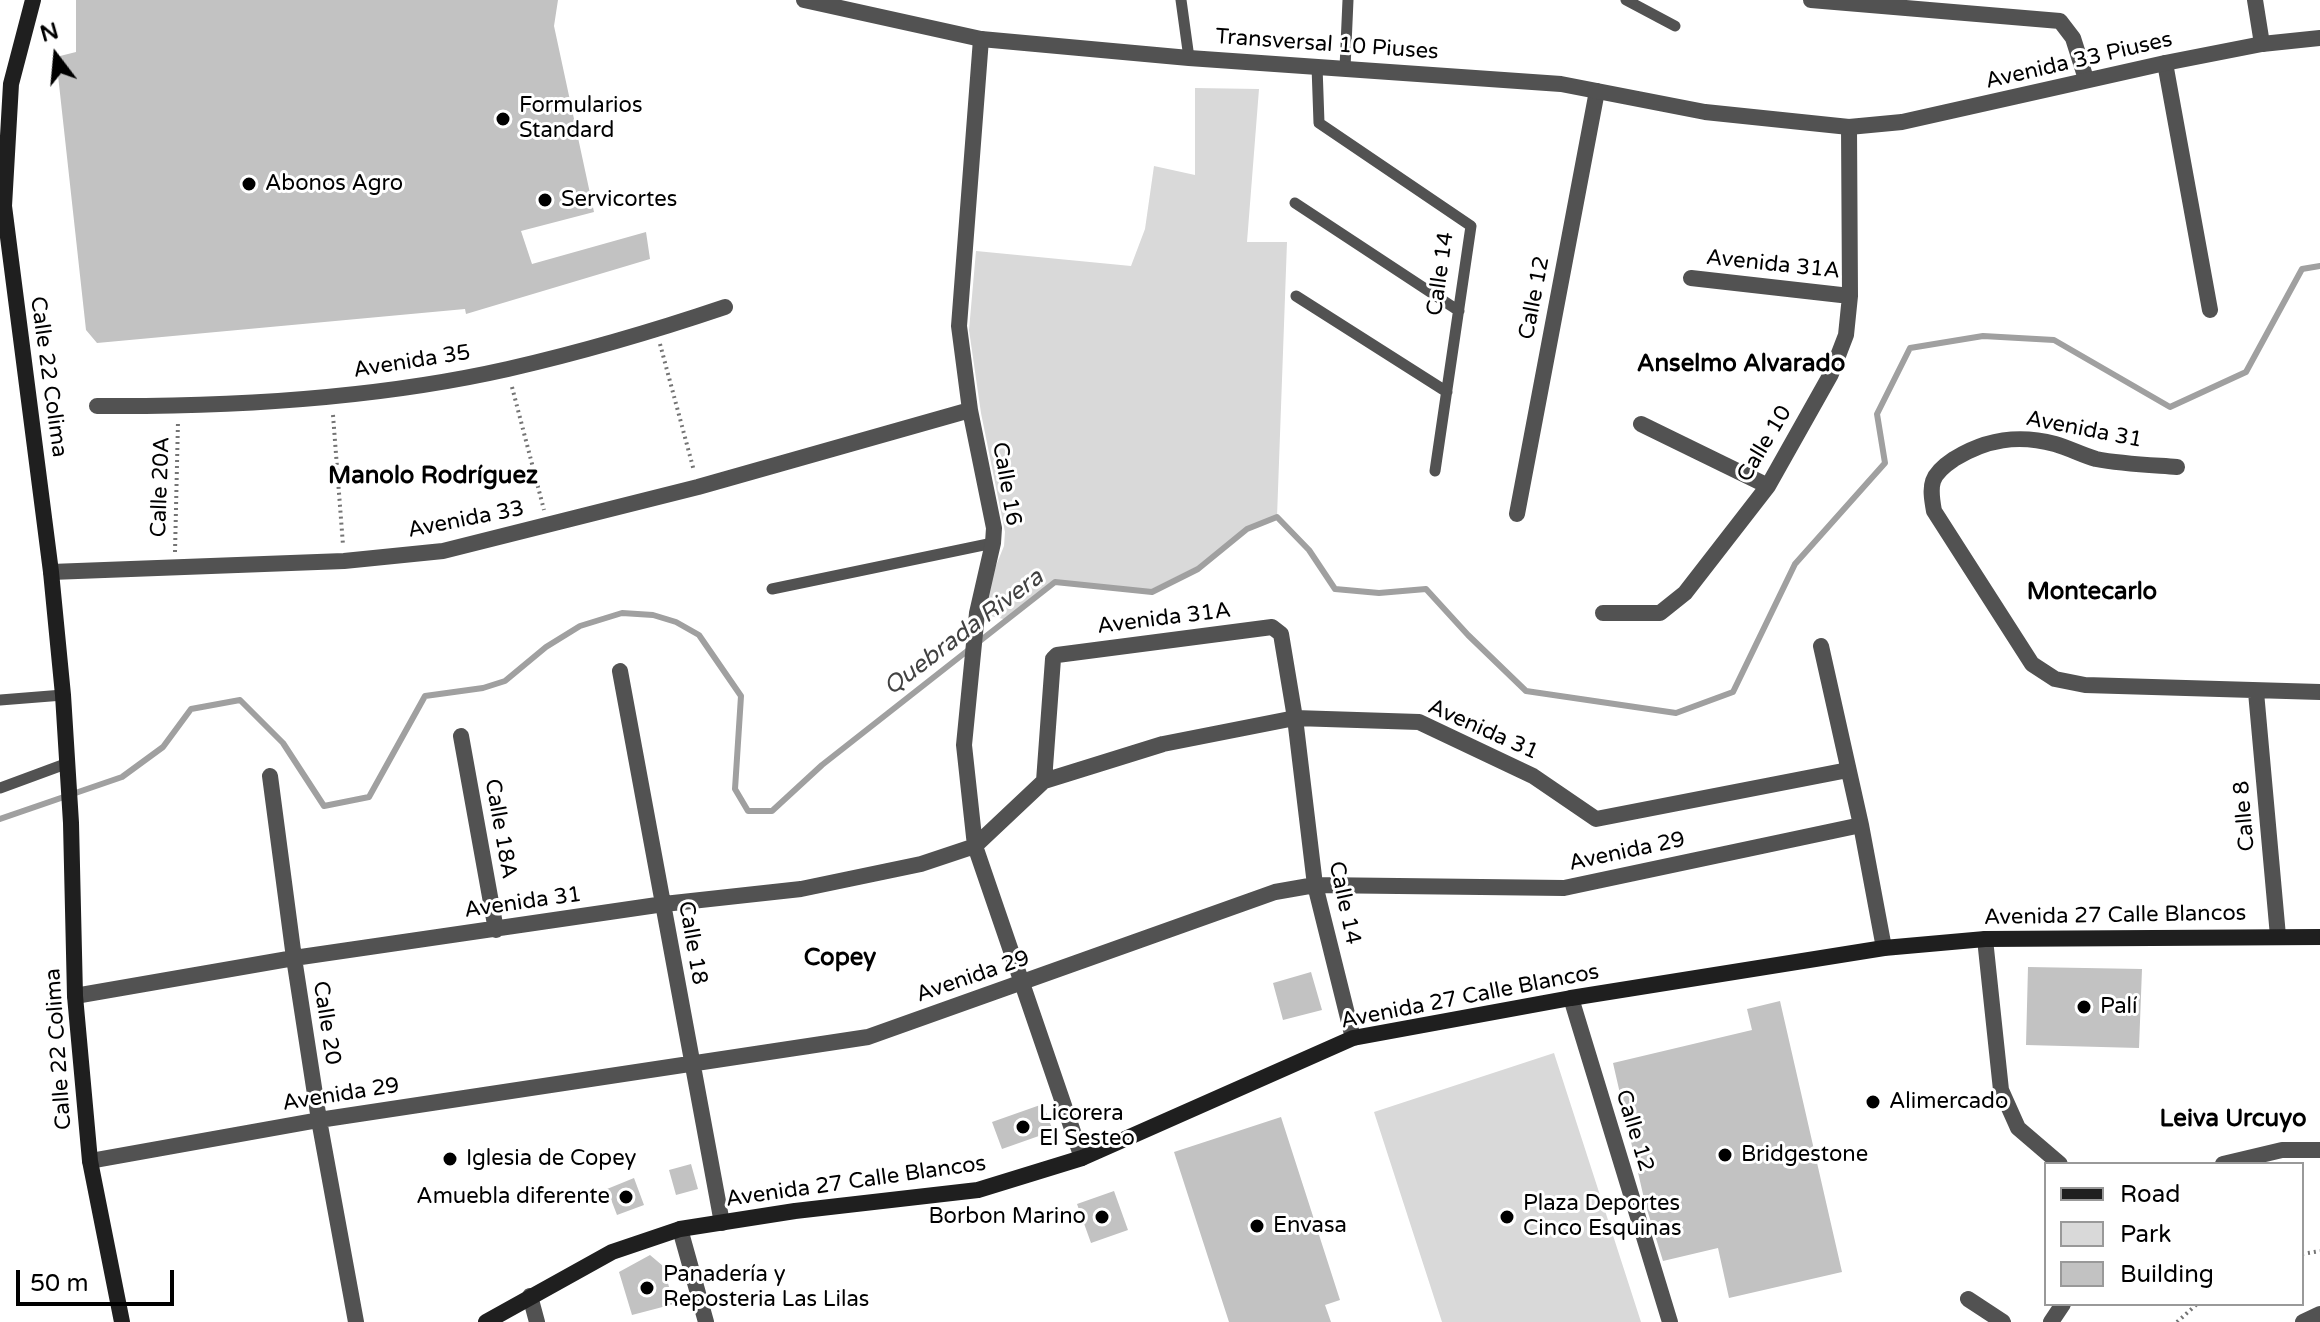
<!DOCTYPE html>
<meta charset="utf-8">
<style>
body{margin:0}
#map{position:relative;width:2320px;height:1322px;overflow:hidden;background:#fff;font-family:"Varela Round",sans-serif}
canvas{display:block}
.legend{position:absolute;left:2044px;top:1162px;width:260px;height:144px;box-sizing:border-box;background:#fff;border:2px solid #999;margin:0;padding:10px 14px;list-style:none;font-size:24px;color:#000}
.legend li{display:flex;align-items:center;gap:16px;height:40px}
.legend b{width:40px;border:2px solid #999}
.north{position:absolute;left:16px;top:16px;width:80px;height:80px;-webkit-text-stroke:6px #fff;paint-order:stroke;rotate:344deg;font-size:22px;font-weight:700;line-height:32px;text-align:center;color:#000}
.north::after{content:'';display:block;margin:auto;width:28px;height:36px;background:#000;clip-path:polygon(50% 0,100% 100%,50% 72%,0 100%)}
.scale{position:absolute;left:16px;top:1270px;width:158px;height:36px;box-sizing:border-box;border:4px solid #000;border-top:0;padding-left:10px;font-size:24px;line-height:28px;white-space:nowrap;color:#000;-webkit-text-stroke:6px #fff;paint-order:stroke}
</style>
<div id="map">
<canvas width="2320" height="1322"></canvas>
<ul class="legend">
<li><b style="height:10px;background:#1f1f1f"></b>Road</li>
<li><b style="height:22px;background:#d9d9d9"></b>Park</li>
<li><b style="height:22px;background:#c2c2c2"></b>Building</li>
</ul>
<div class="north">N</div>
<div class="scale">50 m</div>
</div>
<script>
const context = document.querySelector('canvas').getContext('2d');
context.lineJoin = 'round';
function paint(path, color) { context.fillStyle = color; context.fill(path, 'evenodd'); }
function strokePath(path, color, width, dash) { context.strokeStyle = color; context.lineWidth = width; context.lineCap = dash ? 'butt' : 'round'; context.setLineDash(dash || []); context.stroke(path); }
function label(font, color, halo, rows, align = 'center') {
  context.font = font + ' "Varela Round",sans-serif'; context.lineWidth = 6; context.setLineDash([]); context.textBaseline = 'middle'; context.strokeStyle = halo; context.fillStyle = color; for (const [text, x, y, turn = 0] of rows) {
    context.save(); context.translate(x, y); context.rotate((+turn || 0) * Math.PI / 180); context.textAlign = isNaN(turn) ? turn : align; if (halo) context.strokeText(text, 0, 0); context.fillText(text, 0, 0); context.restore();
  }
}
paint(new Path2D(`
 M1195,88L1259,89L1247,242H1287L1277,517L1247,529L1198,569L1152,592L1055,582L1008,620L981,614L991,578L1004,546L1005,532L981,413L969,330L976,251L1131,266L1145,229L1154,166L1195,175Z
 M1554,1053L1641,1322H1442L1374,1112Z`), '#d9d9d9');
strokePath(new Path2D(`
 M0,819L122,777L163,747L191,709L240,700L283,743L324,806L369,797L425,696L483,688L505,681L546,647L580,626L622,613L653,615L676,622L699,635L741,696L735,789L748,811H772L822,765L1055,582L1152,592L1198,569L1247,529L1277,517L1309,550L1335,589L1379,593L1426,589L1468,635L1526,691L1676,713L1733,692L1795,564L1885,463L1877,414L1910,348L1983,336L2054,340L2170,407L2246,372L2302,269L2320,266`), '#a0a0a0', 6);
paint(new Path2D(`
 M76,0H558L554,26L594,212L521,231L532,264L646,232L650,259L466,314L465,309L97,343L86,330L56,57L76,52Z
 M2028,967L2142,969L2139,1048L2026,1045Z
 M1311,972L1322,1010L1283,1020L1273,983Z
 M1780,1001L1842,1272L1729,1298L1718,1248L1663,1261L1645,1203L1613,1063L1752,1030L1747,1009Z
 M1043,1104L1053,1131L1002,1149L992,1122Z
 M1281,1117L1340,1300L1325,1305L1331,1322H1229L1174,1152Z
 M691,1164L698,1189L676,1195L669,1170Z
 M634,1178L644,1205L617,1215L607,1189Z
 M1114,1191L1128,1230L1091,1243L1077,1204Z
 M650,1255L663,1266L674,1304L632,1315L619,1272Z`), '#c2c2c2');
strokePath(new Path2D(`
 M660,344L694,471
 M512,387L544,510
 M333,415L343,545
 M175,552L178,421
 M2302,1254L2320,1251
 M2177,1322L2197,1304`), '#747474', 4, [2, 4]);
strokePath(new Path2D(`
 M1181,0L1189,58
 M1626,0L1675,26
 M1317,66L1319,123L1471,226L1435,471
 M1345,68L1348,0
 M1295,203L1459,311
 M1296,296L1447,392
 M772,589L993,543
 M0,700L63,695
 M0,788L68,763`), '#525252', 11);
strokePath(new Path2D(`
 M1811,0L2060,21L2073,38L2086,79
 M2255,0L2262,44
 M981,39L959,326L970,410L994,528L993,543L977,613L964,745L975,846L1082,1158
 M2165,63L2210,310
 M1691,278L1850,296
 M97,406C234,407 375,399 508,369C582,352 654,331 725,307
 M1641,424L1768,486
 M2177,467C2150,465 2122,464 2096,459C2082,455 2069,448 2055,444C2018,434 1986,439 1954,459C1930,475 1929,484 1934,511L2032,664L2055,679L2085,685L2320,692
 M1517,514L1597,91
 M51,572L344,561L443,551L698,487L970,410
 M1603,613H1660L1685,593L1768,486L1831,374L1846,335L1850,296L1849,127
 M1821,646L1861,825L1884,948
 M620,671L722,1223
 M2256,692L2278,936
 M461,736L496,930
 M270,776L294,958L319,1120L356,1322
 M1044,781L1163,744L1295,718L1419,722L1533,776L1596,819L1848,770
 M1985,939L2001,1090L2018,1128L2060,1164
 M75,996L294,958L664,904L801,889L921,864L975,846L1044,781L1053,659L1057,655L1272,627L1281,634L1295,718L1315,885L1353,1038
 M1571,998L1670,1322
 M90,1161L319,1120L868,1037L1275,892L1315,885L1564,888L1861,825
 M2223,1164L2282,1150H2320
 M680,1229L706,1322
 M530,1296L537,1322
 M1968,1299L2003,1322
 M2051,1322L2063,1304
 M2303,1322L2320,1314`), '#525252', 16);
strokePath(new Path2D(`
 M804,0L981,39L1189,58L1561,84L1705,112L1849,127L1902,122L2165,63L2262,44L2320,38`), '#525252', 16);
strokePath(new Path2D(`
 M33,0L11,84L4,206L51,572L63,695L71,823L75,996L90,1161L122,1322
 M486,1322L612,1252L680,1229L795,1211L978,1190L1082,1158L1353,1038L1571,998L1884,948L1985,939L2320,937`), '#1f1f1f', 16);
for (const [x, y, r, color] of [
 [503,119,8,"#000"],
 [249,184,8,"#000"],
 [545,200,8,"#000"],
 [2084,1007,8,"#000"],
 [1873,1102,8,"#000"],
 [1023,1127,8,"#000"],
 [1725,1155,8,"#000"],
 [450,1159,8,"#000"],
 [626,1197,8,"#000"],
 [1102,1217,8,"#000"],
 [1507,1217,8,"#000"],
 [1257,1226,8,"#000"],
 [647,1288,8,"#000"]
]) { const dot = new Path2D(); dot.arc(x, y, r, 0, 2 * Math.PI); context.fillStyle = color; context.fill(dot); strokePath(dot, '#fff', 3); }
label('22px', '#000', '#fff', [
 ["Transversal 10 Piuses",1327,45,4],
 ["Avenida 33 Piuses",2079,61,-13],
 ["Avenida 31A",1773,265,6],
 ["Calle 14",1441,274,-82],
 ["Calle 12",1535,298,-79],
 ["Avenida 35",412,362,-9],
 ["Calle 22 Colima",48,377,82],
 ["Avenida 31",2084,430,11],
 ["Calle 10",1765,444,-59],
 ["Calle 16",1006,484,80],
 ["Calle 20A",161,487,-88],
 ["Avenida 33",466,520,-11],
 ["Avenida 31A",1164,619,-7],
 ["Avenida 31",1483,730,24],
 ["Calle 8",2245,816,-95],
 ["Calle 18A",500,829,80],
 ["Avenida 29",1627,852,-12],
 ["Avenida 31",523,903,-8],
 ["Calle 14",1344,903,78],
 ["Avenida 27 Calle Blancos",2115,916,-1],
 ["Calle 18",692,943,80],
 ["Avenida 29",973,977,-19],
 ["Avenida 27 Calle Blancos",1470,997,-11],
 ["Calle 20",326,1023,81],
 ["Calle 22 Colima",59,1049,-94],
 ["Avenida 29",341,1095,-9],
 ["Calle 12",1634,1131,73],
 ["Avenida 27 Calle Blancos",856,1182,-8]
]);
label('22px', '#000', '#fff', [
 ["Formularios",519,106],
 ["Standard",519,131],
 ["Abonos Agro",265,184],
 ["Servicortes",561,200],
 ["Palí",2100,1007],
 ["Alimercado",1889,1102],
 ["Licorera",1039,1114],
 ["El Sesteo",1039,1139],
 ["Bridgestone",1741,1155],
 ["Iglesia de Copey",466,1159],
 ["Amuebla diferente",610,1197,"right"],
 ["Plaza Deportes",1523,1204],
 ["Cinco Esquinas",1523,1229],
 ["Borbon Marino",1086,1217,"right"],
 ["Envasa",1273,1226],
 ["Panadería y",663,1275],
 ["Reposteria Las Lilas",663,1300]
], 'left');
label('bold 24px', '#000', '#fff', [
 ["Anselmo Alvarado",1741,365],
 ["Manolo Rodríguez",433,477],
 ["Montecarlo",2092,593],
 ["Copey",840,959],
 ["Leiva Urcuyo",2233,1120]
]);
label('italic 24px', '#414141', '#fff', [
 ["Quebrada Rivera",964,633,-37]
]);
</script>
